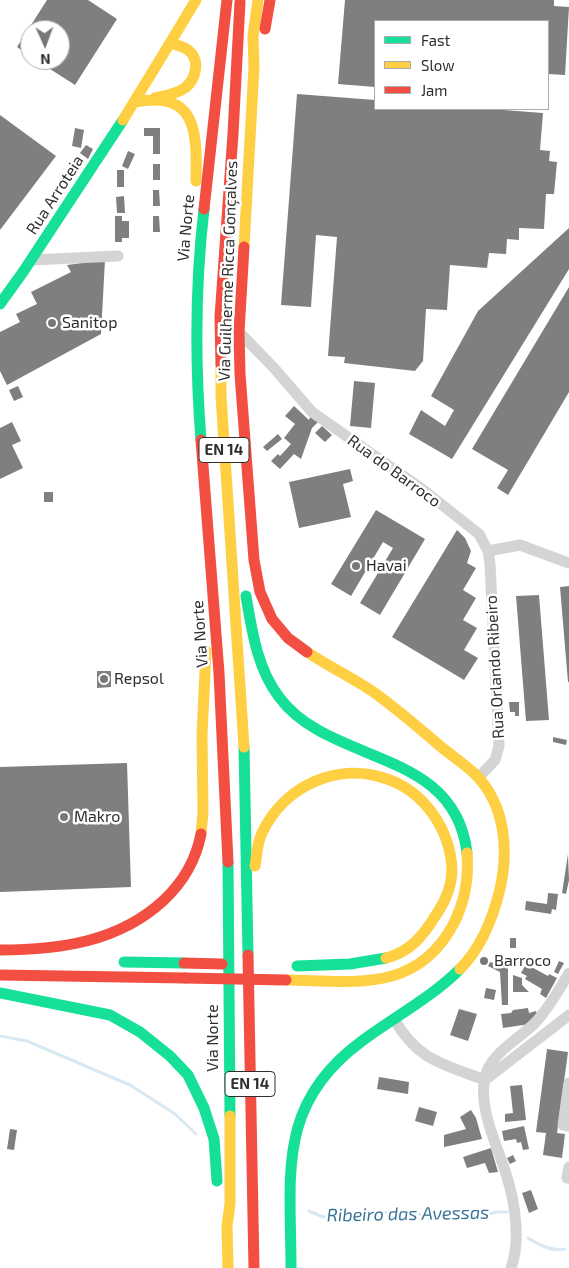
<!DOCTYPE html>
<meta charset="utf-8">
<style>
body{margin:0}
#map{position:relative;width:569px;height:1268px;overflow:hidden;background:#fff;font-family:"Exo 2",sans-serif}
canvas{display:block}
.legend{position:absolute;left:374px;top:20px;width:175px;height:90px;box-sizing:border-box;background:#fff;border:1px solid #acacac;margin:0;padding:6px 9px;list-style:none;font-size:15px;color:#2f2f2f}
.legend li{display:flex;align-items:center;gap:10px;height:25px}
.legend b{width:25px;border:1px solid #acacac}
.north{position:absolute;left:20px;top:20px;width:50px;height:50px;box-sizing:border-box;background:#fff;border:1px solid #acacac;border-radius:50%;rotate:178deg;font-size:14px;font-weight:700;line-height:20px;text-align:center;color:#2f2f2f}
.north::after{content:'';display:block;margin:auto;width:18px;height:22px;background:#787878;clip-path:polygon(50% 0,100% 100%,50% 72%,0 100%)}
</style>
<div id="map">
<canvas width="569" height="1268"></canvas>
<ul class="legend">
<li><b style="height:6px;background:#16e098"></b>Fast</li>
<li><b style="height:6px;background:#ffcf43"></b>Slow</li>
<li><b style="height:6px;background:#f24e42"></b>Jam</li>
</ul>
<div class="north">N</div>
</div>
<script>
const context = document.querySelector('canvas').getContext('2d');
context.lineJoin = 'round';
function strokePath(path, color, width, dash) { context.strokeStyle = color; context.lineWidth = width; context.lineCap = dash ? 'butt' : 'round'; context.setLineDash(dash || []); context.stroke(path); }
function paint(path, color) { context.fillStyle = color; context.fill(path, 'evenodd'); }
function label(font, color, halo, rows, align = 'center') {
  context.font = font + ' "Exo 2",sans-serif'; context.lineWidth = 5; context.setLineDash([]); context.textBaseline = 'middle'; context.strokeStyle = halo; context.fillStyle = color; for (const [text, x, y, turn = 0] of rows) {
    context.save(); context.translate(x, y); context.rotate((+turn || 0) * Math.PI / 180); context.textAlign = isNaN(turn) ? turn : align; if (halo) context.strokeText(text, 0, 0); context.fillText(text, 0, 0); context.restore();
  }
}
strokePath(new Path2D(`
 M0,1036L27,1041L130,1085L175,1114L196,1134
 M309,1211L323,1217L411,1211L427,1217H439L480,1216L497,1212H507
 M528,1238C539,1245 552,1252 565,1249`), '#d8e9f3', 3);
paint(new Path2D(`
 M47,0H88L117,19L75,85L36,60H60V30H30V56L17,47Z
 M345,0H554V6L569,7L565,75L548,74V21H375V87L338,84Z
 M297,94L375,100V109H491L543,113L540,150L550,151L549,161L557,162L554,194H546L544,229L519,228V240L507,239L506,254L489,253L487,268L450,265L447,310L426,309L423,361L415,371L344,363L345,357L328,356L337,237L316,235L311,307L281,305Z
 M0,115L56,156L0,230Z
 M75,128L84,130L81,148L72,146Z
 M144,128H160V154H153V136H144Z
 M86,145L93,149L88,159L80,153Z
 M128,151L135,154L128,169L122,166Z
 M153,164H160V180H153Z
 M117,170H124V187H117Z
 M153,190H159L160,206H153Z
 M124,196L125,213H117L116,197Z
 M115,216H122V221H129V238H122V242H115Z
 M153,216H159L160,232H153Z
 M569,228V269L452,459L409,434L421,410L445,426L454,410L431,396L478,311Z
 M105,260L101,334L7,385L0,371V332L20,322L16,314L37,304L31,292L71,272L67,265Z
 M569,287V392L508,495L497,488L508,470L472,449Z
 M354,381L375,383L371,428L350,426Z
 M18,386L23,397L14,401L9,390Z
 M294,406L309,420L311,414L318,422L312,428L301,459L294,454L280,469L271,461L278,454L280,456L291,444L284,438L295,424L285,416Z
 M12,422L21,441L12,445L23,468L0,479V428Z
 M322,426L332,435L325,442L315,433Z
 M278,434L282,439L267,451L263,447Z
 M350,469L353,481L343,484L351,517L299,528L289,482Z
 M44,492H53V502H44Z
 M376,510L425,539L380,615L360,603L393,548L383,542L351,596L331,584Z
 M457,530L465,538L471,551L467,563L476,568L463,590L476,598L463,620L477,628L464,650L478,658L464,680L392,637Z
 M569,586V682H568L560,587Z
 M539,595L549,720L526,721L516,596Z
 M97,671H111V687L97,688Z
 M509,702H519V716H515V712H510Z
 M553,737L567,740L566,745L553,742Z
 M127,763L131,887L0,892V767Z
 M568,854L569,880L566,894L562,893Z
 M548,893L558,894L556,910L552,909L551,914L525,910L526,901L547,904Z
 M510,938H516V948H510Z
 M559,961L564,963L558,974L554,972Z
 M490,962L508,966V1005H502L500,972L488,966Z
 M526,964L548,976L549,974L557,978L546,998L540,994L542,989L525,979L527,976L521,973Z
 M513,975L522,978V985L529,992H513Z
 M486,988L496,990L494,1000L484,998Z
 M528,1008L529,1013L536,1011L537,1014L530,1024L503,1028L501,1014L511,1013L513,1010Z
 M459,1009L477,1014L468,1041L450,1035Z
 M547,1049L568,1052L557,1133L565,1134L562,1158L543,1155L546,1133L536,1132Z
 M379,1077L409,1082L408,1094L377,1089Z
 M522,1085L526,1120L505,1122V1114L513,1113L510,1086Z
 M419,1107L437,1112L433,1126L415,1121Z
 M471,1110L476,1118L482,1139L444,1147V1135L466,1129L460,1117Z
 M524,1126L529,1149L523,1150L521,1142L517,1143L516,1139L504,1141L502,1131Z
 M10,1129L17,1130L14,1150L7,1149Z
 M491,1148L498,1172L489,1173L485,1163L467,1168L463,1157Z
 M513,1155L516,1161L510,1164L507,1158Z
 M531,1190L538,1209L529,1213L522,1193Z`), '#7f7f7f');
strokePath(new Path2D(`
 M31,260L118,256
 M239,332L274,368L312,412L422,489L479,534L488,551L490,564L499,746L495,760L479,777
 M488,551L520,545L569,563
 M394,1019C418,1061 443,1064 485,1080L569,1015
 M569,1083L563,1125L569,1126
 M567,1178L569,1167
 M511,1268C521,1242 515,1201 506,1174C497,1144 475,1103 487,1071C494,1052 521,1037 535,1023C549,1008 559,990 569,973`), '#d4d4d4', 11);
strokePath(new Path2D(`
 M0,304L23,272L123,120
 M201,440C195,363 195,286 204,209
 M246,596C252,631 257,668 279,697C330,766 455,747 467,853
 M244,747L248,955
 M228,862L230,1116
 M124,962L184,963
 M297,966L350,964L386,958
 M0,993L110,1015L140,1032L170,1056L188,1075L204,1108L214,1139L217,1181
 M291,1268C291,1174 276,1104 362,1041C394,1017 431,998 460,969`), '#16e098', 11);
strokePath(new Path2D(`
 M170,43L196,0
 M135,102C198,90 197,134 196,181
 M123,120L170,43C176,45 183,46 188,50C201,60 196,79 185,88C176,94 165,96 155,98
 M244,247L254,67L253,36L258,0
 M221,365V396L244,747
 M307,652C328,666 351,677 372,691C396,708 418,727 440,746C452,756 465,764 476,775C505,805 509,849 500,889C493,918 482,947 460,969
 M201,834L203,812L202,735L206,651
 M255,866C257,855 257,843 262,833C284,786 338,761 387,779C425,792 450,830 452,869C452,885 445,902 436,915C423,936 410,952 386,958
 M286,980C353,981 417,994 454,923C465,901 469,877 467,853
 M228,1268L227,1226L230,1204V1116`), '#ffcf43', 11);
strokePath(new Path2D(`
 M265,29L270,0
 M204,209L227,0
 M244,247L239,332L240,374L254,560L260,592L272,619L288,638L307,652
 M221,365L220,317L233,134L240,2
 M201,440L219,673L228,862
 M0,950C59,950 119,942 164,900C183,882 196,860 201,834
 M248,955L254,1268
 M0,975L185,978`), '#f24e42', 11);
strokePath(new Path2D(`
 M184,963L222,964
 M185,978L286,980`), '#f24e42', 11);
for (const [x, y, r, color] of [
 [52,323,5,"#787878"],
 [356,566,5,"#787878"],
 [104,679,5,"#787878"],
 [64,817,5,"#787878"],
 [484,961,5,"#787878"]
]) { const dot = new Path2D(); dot.arc(x, y, r, 0, 2 * Math.PI); context.fillStyle = color; context.fill(dot); strokePath(dot, '#fff', 2); }
for (const [x, y, w] of [
 [224,450,50],
 [250,1084,50]
]) { const box = new Path2D(); box.roundRect(x - w / 2, y - 12.5, w, 25, 4); context.fillStyle = '#fff'; context.fill(box); strokePath(box, '#2f2f2f', 1); }
label('bold 15px', '#2f2f2f', null, [
 ["EN 14",224,450],
 ["EN 14",250,1084]
]);
label('16px', '#2f2f2f', '#fff', [
 ["Rua Arroteia",55,195,-57],
 ["Via Norte",186,228,-85],
 ["Via Guilherme Ricca Gonçalves",228,271,-88],
 ["Rua do Barroco",394,471,36],
 ["Via Norte",200,634,-94],
 ["Rua Orlando Ribeiro",495,667,-93],
 ["Via Norte",213,1038,-90]
]);
label('16px', '#2f2f2f', '#fff', [
 ["Sanitop",62,323],
 ["Havai",366,566],
 ["Repsol",114,679],
 ["Makro",74,817],
 ["Barroco",494,961]
], 'left');
label('italic 18px', '#387497', '#fff', [
 ["Ribeiro das Avessas",408,1214,-1]
]);
</script>
